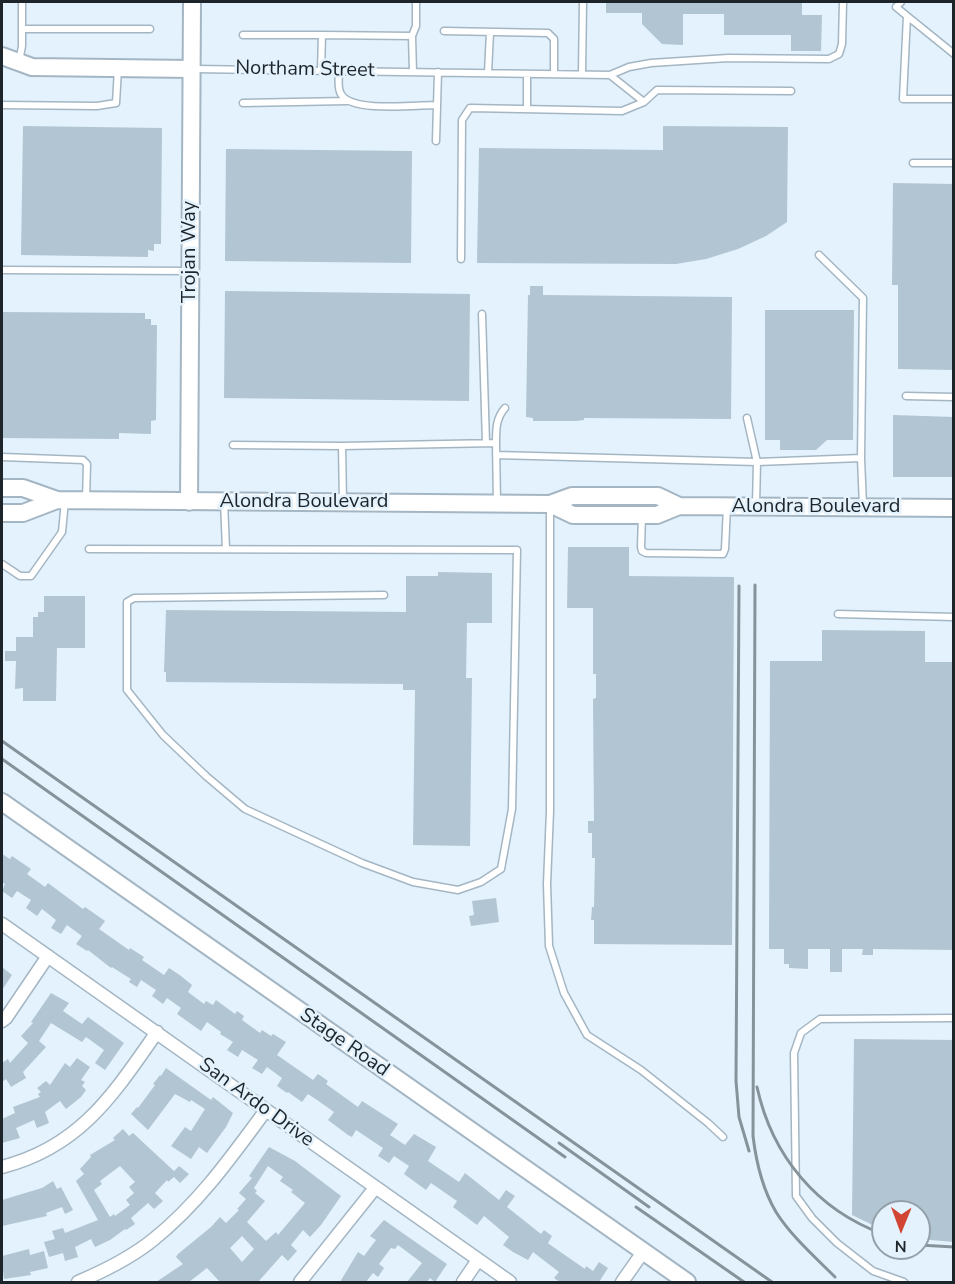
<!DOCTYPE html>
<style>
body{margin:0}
#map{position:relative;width:955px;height:1284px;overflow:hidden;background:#e3f2fd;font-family:"Nunito Sans",sans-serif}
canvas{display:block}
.frame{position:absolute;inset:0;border:3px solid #1e252a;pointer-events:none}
.north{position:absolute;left:871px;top:1200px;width:60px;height:60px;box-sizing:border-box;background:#e3f2fd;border:2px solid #94a0a9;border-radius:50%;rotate:181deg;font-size:16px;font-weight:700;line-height:24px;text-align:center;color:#1e252a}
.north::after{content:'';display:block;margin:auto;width:21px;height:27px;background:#d24535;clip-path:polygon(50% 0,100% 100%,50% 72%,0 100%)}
</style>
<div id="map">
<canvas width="955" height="1284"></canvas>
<div class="frame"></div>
<div class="north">N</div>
</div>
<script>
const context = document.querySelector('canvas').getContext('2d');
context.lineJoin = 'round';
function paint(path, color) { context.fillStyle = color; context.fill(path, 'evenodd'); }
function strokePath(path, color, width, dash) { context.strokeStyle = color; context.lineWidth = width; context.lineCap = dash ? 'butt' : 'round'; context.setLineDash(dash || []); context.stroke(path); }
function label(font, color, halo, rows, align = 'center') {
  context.font = font + ' "Nunito Sans",sans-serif'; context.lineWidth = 5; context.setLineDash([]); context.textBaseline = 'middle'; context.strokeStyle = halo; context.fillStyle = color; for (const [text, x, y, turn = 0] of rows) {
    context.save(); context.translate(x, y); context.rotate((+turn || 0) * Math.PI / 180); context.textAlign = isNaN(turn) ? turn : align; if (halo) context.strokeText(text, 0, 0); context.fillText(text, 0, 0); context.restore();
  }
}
paint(new Path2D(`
 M606,2H802V15H822L821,51H791V35H724V14H683V45L662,44L642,24V13H606Z
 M23,126L162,128L161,244H154V251L148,250V257L21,255Z
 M663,126L788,127L787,222L766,236L738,249L706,259L676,264L477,263L479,148L663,150Z
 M226,149L412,151L411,263L225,261Z
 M893,183L954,184V370L898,369V285H892Z
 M530,286H543V295L732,297L731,419L584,418V420L576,421H533V418L526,417L528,295H530Z
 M225,291L470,294L469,401L224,398Z
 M765,310H854L853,440H827L816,450H780V440H765Z
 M2,312L145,313V319H151V325H157L156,420L151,421V434L119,433V439L2,438Z
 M893,415L954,417V477H893Z
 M568,547H629V576L734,577L732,945L594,944V920H591L592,907H594L595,858H592V833H588V821H594L593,699L596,698V674H593V608H567Z
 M438,572L492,573V623H467L466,678H472L470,846L413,845L415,690H403V684L166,682V672H164L166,610L406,612V576H438Z
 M44,596H85V648H57L56,701H23V688L15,689L16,661H5V651H16V637H33V617H38V612H44Z
 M822,630L925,631V662H954V950L873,949V955H862L863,949H842V972H830V949H808V969L789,968V964H784V949H769L770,661H822Z
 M2,854L10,859L12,856L31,869L27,874L45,887L48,883L83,909L85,907L105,921L99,929L129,950L130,948L144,957L142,960L164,975L169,968L181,976L192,985L188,992L204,1004L206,1001L213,1005L216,1000L235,1014L237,1011L244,1016L242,1020L260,1033L262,1030L271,1036L273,1034L286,1042L277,1055L313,1080L318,1074L328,1081L326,1084L358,1107L362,1101L398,1124L390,1135L405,1145L414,1134L436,1147L428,1161L456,1180L459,1182L465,1173L499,1200L506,1190L515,1196L507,1207L541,1234L544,1230L552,1236L548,1243L549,1244L585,1269L586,1266L593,1271L599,1262L608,1268L599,1282H560L554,1278L559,1272L533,1252L528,1260L513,1252L503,1245L509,1237L484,1216L477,1225L453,1207L457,1201L431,1183L426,1190L404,1174L409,1166L394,1156L389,1163L378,1156L383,1148L356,1130L352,1137L348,1135L328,1120L334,1112L317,1100L308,1094L302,1102L288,1092L287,1093L277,1086L282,1078L267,1067L262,1074L252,1068L258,1060L242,1050L238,1057L227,1050L233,1042L220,1034L221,1032L207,1022L201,1031L177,1014L181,1008L167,998L163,1004L152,996L156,990L141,980L137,987L129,982L131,979L112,967L111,968L88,950L87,951L76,944L82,936L67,925L61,934L51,928L56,920L42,909L37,916L26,908L31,900L17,891L12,898L2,891L5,884L2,882Z
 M496,898L499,922L471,926L469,916L474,915L472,901Z
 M2,967L12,975L2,990Z
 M51,993L69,1003L63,1011L82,1024L88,1017L124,1043L105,1070L95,1063L104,1050L86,1037L82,1042L51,1023L39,1041L46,1047L23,1072L26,1078L11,1087L6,1079L2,1082V1063L8,1059L10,1063L28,1043L21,1036L33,1023L31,1022Z
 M854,1039L954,1040V1242L919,1239V1212H883V1230L852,1215Z
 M77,1058L90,1067L81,1080L85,1082L82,1086L86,1090L81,1097L66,1109L60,1101L45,1112L49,1123L37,1128L34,1120L16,1128L20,1138L2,1143V1119L15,1113L13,1107L40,1097L38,1094L41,1092L37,1088L46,1081L50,1085L65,1063L70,1067Z
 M166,1068L211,1100L213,1097L233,1113L226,1127L207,1153L199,1147L191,1159L171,1146L185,1127L191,1131L205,1109L191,1100L190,1102L175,1094L148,1130L131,1114L137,1107L138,1108L155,1085L153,1084L160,1075L161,1076Z
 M123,1129L129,1136L133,1133L174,1171L179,1166L189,1174L180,1183L174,1177L168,1182L167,1180L155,1193L163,1201L154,1209L148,1203L131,1218L135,1224L126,1230L125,1229L110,1240L95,1247L91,1239L75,1247L78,1257L65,1261L63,1253L49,1257L44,1242L55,1239L52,1231L63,1228L65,1233L98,1220L76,1181L84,1174L80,1169L91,1157L90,1155L115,1140L113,1138ZM120,1166L135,1182L129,1187L134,1193L126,1200L130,1205L115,1216L114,1214L110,1217L94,1190L102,1184L100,1181Z
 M269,1147L295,1161L341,1196L321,1225L310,1237L303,1230L291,1245L297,1251L288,1261L282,1255L258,1282H220L207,1268L189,1282H156L183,1264L176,1257L178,1254L211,1227L220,1217L226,1223L239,1210L237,1209L246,1199L239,1193L252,1178L249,1176ZM268,1166L283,1177L280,1181L293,1190L291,1192L305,1203L278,1235L276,1232L266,1241L247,1222L265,1201L255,1193L257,1191L254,1188ZM242,1236L254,1249L242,1262L230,1248Z
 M53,1181L57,1189L61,1187L73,1210L65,1214L62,1207L46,1213L47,1216L2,1226V1200L42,1188Z
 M384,1220L447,1264L435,1282L430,1278L427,1282H407L422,1263L398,1245L395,1249L391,1248L379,1264L384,1268L378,1277L373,1273L366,1282H340L358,1252L364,1256L376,1240L370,1236Z
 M29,1249L30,1255L44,1251L48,1268L30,1272L31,1275L4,1279L3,1270L2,1271V1256Z`), '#b2c5d2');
const lane = new Path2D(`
 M901,2L896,7L907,16
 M22,29H150
 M444,31L548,33L554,39V74
 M243,35H322
 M412,36L416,26V2
 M954,54L907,16L903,99H954
 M19,62L22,46V2
 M194,69L610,75L629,67L651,63L728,58L829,59L839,54L842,44L843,2
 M321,71L322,35L412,36L413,72
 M339,71C339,78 337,88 341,94C351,113 417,105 437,105
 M488,73L490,32
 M582,74L583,2
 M610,75L644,102
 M243,103L347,101
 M2,105L97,106L116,103L118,69
 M527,108V74
 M436,141L438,72
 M913,163H954
 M461,259L462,120L470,108L622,111L644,102L657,90L791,91
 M2,270L189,271
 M482,314L486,443
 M906,396L954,397
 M747,418L757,462L861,458L863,298L819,255
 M496,443C496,429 496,418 505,408
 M233,445L342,446
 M496,455L757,462L756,506
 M2,457L83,460L87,464L86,500
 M861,458L863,506
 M343,501L342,446L496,443L497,503
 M224,502L226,549
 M550,506V811L547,884L549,946L564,993L587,1035L641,1070L708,1123L723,1137
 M642,516L641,547L642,551L646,553L723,554L725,549L727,507
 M89,549L517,550L512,809L501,869L481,882L458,890L413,882L362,863L245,809L206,776L163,735L127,690V602L134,598L384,595
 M2,564L20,576H31L62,532L65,501
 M838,614L954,617
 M904,1282L873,1271L837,1243L812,1218L796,1196L794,1053L801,1033L820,1019L954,1018`);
const street = new Path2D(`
 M2,924L510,1282
 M2,1021L6,1018L48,956
 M2,1167C80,1147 113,1095 157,1032
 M78,1282C104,1271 132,1257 154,1239C199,1203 232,1156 266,1110
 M300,1282L375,1188
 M463,1282L478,1260
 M622,1282L643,1252`);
const secondary = new Path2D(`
 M2,56L32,67L191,69
 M2,488H23L57,500L550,504L572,496H658L679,506
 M189,502L192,2
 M550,504L573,515H657L679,506L954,508
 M2,513H23L57,500
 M2,802L687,1282`);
strokePath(lane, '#a4b6c3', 9);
strokePath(street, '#a4b6c3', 15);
strokePath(secondary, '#a4b6c3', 20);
strokePath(lane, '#fff', 6);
strokePath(street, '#fff', 12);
strokePath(secondary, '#fff', 16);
strokePath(new Path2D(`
 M755,585L753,1136C756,1161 763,1190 776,1212C791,1236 815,1257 835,1277
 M739,586L736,1081L739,1117L749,1151
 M2,741L772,1282
 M2,759L565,1157
 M757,1087C772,1156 817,1210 883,1234
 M559,1143L649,1207
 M636,1207L744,1282
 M919,1245L954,1247`), '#87939b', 3);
label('20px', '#1e252a', '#e3f2fd', [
 ["Northam Street",305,70,1],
 ["Trojan Way",190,252,-90],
 ["Alondra Boulevard",304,502],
 ["Alondra Boulevard",816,507],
 ["Stage Road",344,1043,35],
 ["San Ardo Drive",256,1103,36]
]);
</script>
